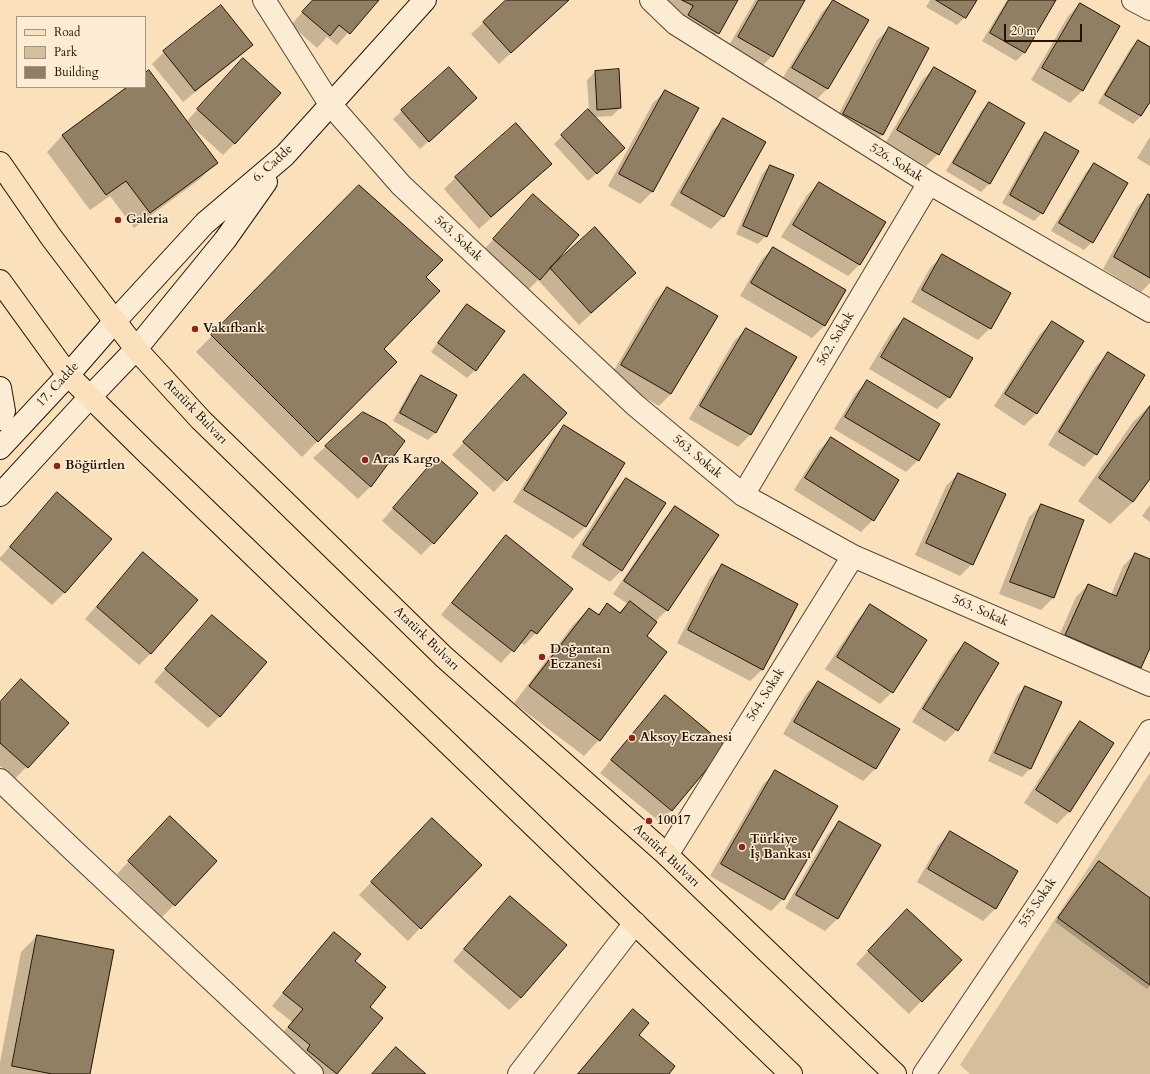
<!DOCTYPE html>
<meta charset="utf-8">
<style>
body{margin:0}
#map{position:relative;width:1150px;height:1074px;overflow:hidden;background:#fae1bb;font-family:Cardo,serif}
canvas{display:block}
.legend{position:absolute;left:16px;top:16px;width:130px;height:72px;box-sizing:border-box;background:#fcecd3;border:1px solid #a49680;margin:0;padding:5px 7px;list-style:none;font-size:12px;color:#201403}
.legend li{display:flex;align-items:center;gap:8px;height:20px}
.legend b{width:20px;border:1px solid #a49680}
.scale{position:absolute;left:1004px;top:24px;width:78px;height:18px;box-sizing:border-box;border:2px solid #201403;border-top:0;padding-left:5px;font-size:12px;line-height:14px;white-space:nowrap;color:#201403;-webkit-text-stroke:3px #fcecd3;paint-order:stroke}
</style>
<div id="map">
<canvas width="1150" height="1074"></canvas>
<ul class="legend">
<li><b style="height:5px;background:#fae1bb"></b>Road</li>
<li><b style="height:11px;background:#d5be9c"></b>Park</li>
<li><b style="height:11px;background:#917f63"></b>Building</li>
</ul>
<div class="scale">20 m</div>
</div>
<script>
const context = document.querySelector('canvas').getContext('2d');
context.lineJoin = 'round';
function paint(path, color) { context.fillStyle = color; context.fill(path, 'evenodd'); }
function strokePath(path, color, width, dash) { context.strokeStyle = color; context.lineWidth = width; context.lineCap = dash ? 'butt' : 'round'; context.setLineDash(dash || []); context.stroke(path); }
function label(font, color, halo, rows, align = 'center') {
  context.font = font + ' Cardo,serif'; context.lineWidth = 3; context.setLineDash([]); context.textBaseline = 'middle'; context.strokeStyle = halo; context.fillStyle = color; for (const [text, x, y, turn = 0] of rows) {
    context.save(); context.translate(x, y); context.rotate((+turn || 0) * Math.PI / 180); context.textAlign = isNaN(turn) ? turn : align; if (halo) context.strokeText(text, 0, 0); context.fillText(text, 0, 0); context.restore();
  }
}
paint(new Path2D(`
 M1150,773V1074H970L960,1065Z`), '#d5be9c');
paint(new Path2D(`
 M313,0H378L337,45L327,37L317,48L291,25Z
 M508,0H568L499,64L471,34Z
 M667,0H737L718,33L706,45L663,8Z
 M755,0H804L772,56L760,68L727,49Z
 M834,0L868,21L827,89L815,101L781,81L822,12Z
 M930,0H975L965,17L957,25L926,7Z
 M1007,0H1055L1024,53L1016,61L982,41Z
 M1080,4L1119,26L1082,91L1070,103L1031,80L1068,16Z
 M890,28L928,48L882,135L870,147L832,127L877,40Z
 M1138,41L1150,49V100L1141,116L1133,124L1098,103L1130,49Z
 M252,45L239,57L183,102L152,64L164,52Z
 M243,60L235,143L223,155L189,124L216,163L200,179L134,228L110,196L90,210L47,152L62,136L128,87H145V75L186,122Z
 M449,68L468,106L420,149L393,119Z
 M934,68L938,154L926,166L886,142L922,80Z
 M595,72L620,108L612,116L595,117L616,156L588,181L554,144L589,110L587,80Z
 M665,91L697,109L652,192L640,204L608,186L653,103Z
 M989,103L1024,123L989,184L981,192L946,171L981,111Z
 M724,119V216L711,229L670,205L712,131Z
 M1045,133L1042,213L1034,221L1002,203L1037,141Z
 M1150,137V166L1137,158Z
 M551,164L479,229L444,189L456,177Z
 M1094,164L1092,242L1084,250L1051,231L1086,172Z
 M770,166L766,236L758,244L736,234L762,174Z
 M819,183L860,264L848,276L781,237L807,195Z
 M359,186L383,349L396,362L302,457L196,352Z
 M533,195L550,267L623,285L579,325L538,280L527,291L482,252Z
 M1149,195L1150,196V283L1141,292L1103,269L1137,207Z
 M773,248L845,290L824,326L812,338L740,296L761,260Z
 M942,256L990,328L978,340L911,302L930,268Z
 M667,288L671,394L659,406L610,377L655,300Z
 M467,305L475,370L467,378L431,352L459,313Z
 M904,319L949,397L937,409L869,369L892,331Z
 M1052,322L1082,341L1036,414L1024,426L994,406L1040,334Z
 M746,329L795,358L750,435L738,447L689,419L734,341Z
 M1108,354L1096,454L1084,467L1048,445L1096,366Z
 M524,376L566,413L494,492L452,455Z
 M421,377L436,432L428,440L393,421L413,385Z
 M867,381L918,460L906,472L834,429L855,394Z
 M1150,405V477L1133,502L1110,524L1078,501L1133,422Z
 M363,413L404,441L370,487L358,499L313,458Z
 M564,427L623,463L585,527L573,539L513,502L552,439Z
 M831,438L873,520L861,532L794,490L819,450Z
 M425,471L433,543L421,555L382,521Z
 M958,474L972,564L960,576L915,555L946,486Z
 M626,479L622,570L610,582L571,557L614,491Z
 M57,493L110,540L64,593L52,605L0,560V558L45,505Z
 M1041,505L1082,521L1053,598L1041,610L999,594L1029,517Z
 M1150,505V522L1142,516Z
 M676,507L667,610L655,622L645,636L599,740L584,756L514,703L573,625L589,609L597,615L607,605L618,613L628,604L613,594L664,519Z
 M506,537L536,633L524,645L520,642L501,663L441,615L494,549Z
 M143,554L151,653L139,665L85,619L131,566Z
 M1135,554L1150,560V646L1140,668L1128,680L1054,647L1076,597L1088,585L1111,595L1123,566Z
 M722,566L763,669L750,681L677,643L710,578Z
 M871,606L892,692L880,704L825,669L859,618Z
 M212,617L220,716L208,728L154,682L200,629Z
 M965,643L957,730L945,742L912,722L953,655Z
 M818,682L875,769L863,781L783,734L806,694Z
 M1025,687L1060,703L1030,769L1022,777L988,761L1017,695Z
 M665,696L672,810L660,822L600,773L653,709Z
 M0,702L67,723L15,779L0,766Z
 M1080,722L1113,743L1069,812L1057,824L1024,803L1068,734Z
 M776,772L783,899L771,911L710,876L763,784Z
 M839,823L879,846L837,919L825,931L785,908L827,835Z
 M158,830L174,905L162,917L117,874Z
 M420,831L480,865L408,941L359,895Z
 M950,833L1017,872L995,909L983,921L917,882L938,845Z
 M1096,866L1150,899V986L1147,989L1055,922Z
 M510,897L521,998L509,1010L453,961L498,909Z
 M895,922L960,960L909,1014L856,964Z
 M334,933L354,962L368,1007L382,1018L336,1074H310L277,1039L292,1022L272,1006L322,945Z
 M37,936L89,1074H0V1062L21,952Z
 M633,1010L638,1035L668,1074H577L621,1022Z`), '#0003');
const building = new Path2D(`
 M313,0H379L350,34L339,25L330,36L302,12Z
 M506,0H569L511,53L483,22Z
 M682,0H738L719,34L688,15L693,6Z
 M759,0H805L773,57L738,37Z
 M833,0L869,20L828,89L792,68Z
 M936,0H977L966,18Z
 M1009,0H1056L1025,53L990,33Z
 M1080,3L1120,26L1083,91L1042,68Z
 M221,5L253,45L195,91L163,51Z
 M889,27L929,48L883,135L843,114Z
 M1138,40L1150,47V102L1141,116L1105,95Z
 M243,58L281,93L235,144L197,109Z
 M449,67L477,98L429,142L401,110Z
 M934,67L976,91L939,155L897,130Z
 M619,69L621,108L597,110L595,71Z
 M149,70L218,163L150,213L126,181L106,195L62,135L127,87H145V73Z
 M665,90L699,108L653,192L619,174Z
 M989,102L1025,123L990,184L953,163Z
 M588,109L625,148L597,174L561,135Z
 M723,118L766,142L724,217L681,193Z
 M516,123L552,164L491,217L455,177Z
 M1045,132L1079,151L1043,214L1010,195Z
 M1094,163L1128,183L1093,243L1059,223Z
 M770,165L794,175L767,237L743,226Z
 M819,182L886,222L860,265L793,225Z
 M359,185L443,260L426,277L440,291L384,349L397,362L318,442L211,335Z
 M533,194L579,235L540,280L493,239Z
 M1148,194L1150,195V278L1114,257Z
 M595,227L636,273L591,313L550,268Z
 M773,247L846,290L825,326L751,283Z
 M942,254L1011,293L991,329L922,290Z
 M667,287L718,316L671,394L621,365Z
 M467,304L505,331L476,371L438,343Z
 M904,318L973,358L950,398L881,357Z
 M1052,321L1084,341L1037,414L1005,394Z
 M746,328L797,357L751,435L700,406Z
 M1108,352L1145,375L1097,455L1059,432Z
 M524,374L567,413L507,481L463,442Z
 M421,375L457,395L436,433L400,413Z
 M867,380L940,424L919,461L845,417Z
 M1150,406V479L1133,502L1099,478Z
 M363,412L386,424L405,441L371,487L325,446Z
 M564,425L625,463L586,527L524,490Z
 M831,437L899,480L874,521L805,478Z
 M437,457L478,493L434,544L393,508Z
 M958,473L1006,494L973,565L926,543Z
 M626,478L666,503L622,571L583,545Z
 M57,492L112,539L65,593L10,547Z
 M1041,504L1084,520L1054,598L1010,582Z
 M675,506L719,535L668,611L624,581Z
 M506,535L573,589L537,634L531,630L514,652L452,603Z
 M143,552L198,600L151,654L97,607Z
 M1135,553L1150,559V648L1141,668L1065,635L1088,584L1116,596Z
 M722,564L798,604L763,670L688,630Z
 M630,601L657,622L647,636L667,652L600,741L529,686L589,608L599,615L607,603L620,613Z
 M870,604L927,640L893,693L837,657Z
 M212,615L267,662L220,717L165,669Z
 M965,642L999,663L958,731L923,709Z
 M21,679L69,723L28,768L0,743V702Z
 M818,681L900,729L876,769L794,722Z
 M1025,686L1062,702L1031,769L995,753Z
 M665,695L726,746L672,811L611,760Z
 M1080,721L1114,743L1070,812L1036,790Z
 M775,770L838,806L784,900L721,864Z
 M170,816L217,861L175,906L128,861Z
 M432,818L482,865L421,929L371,882Z
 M839,821L881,845L838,919L796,895Z
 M950,831L1018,871L996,909L928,869Z
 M1099,861L1150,898V985L1058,918Z
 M510,896L567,945L521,998L464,949Z
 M907,909L962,960L922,1002L868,951Z
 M334,932L361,954L355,961L386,987L370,1007L383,1018L337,1074L307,1050L310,1045L288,1027L303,1009L283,993Z
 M37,935L114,950L90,1074H52L12,1066Z
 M633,1009L649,1023L639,1035L675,1066L669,1074H578Z
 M396,1047L426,1074H372Z`);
paint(building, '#917f63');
strokePath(building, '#201403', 1);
const street = new Path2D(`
 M264,0L330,104L401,185L635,405L743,495L853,556L1150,685
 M651,0L676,24L929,183L1150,311
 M1133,0L1150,9
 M743,495L929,183
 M0,780L73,850L312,1074
 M667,855L853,556
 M519,1074L635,923
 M924,1074L1046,893L1150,731`);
const secondary = new Path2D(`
 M0,388L4,411L0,419
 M0,448L68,375L115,321L205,223L285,155L425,0
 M0,495L90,397L136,349L225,240L266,182`);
const primary = new Path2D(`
 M0,163L51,237L136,349L201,420L444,657L667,855L895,1074
 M0,281L68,375L146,452L791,1074`);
strokePath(street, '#564731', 24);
strokePath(secondary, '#201403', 24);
strokePath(primary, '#201403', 24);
strokePath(street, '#fcecd3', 22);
strokePath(secondary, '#fcecd3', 22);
strokePath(primary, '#fae1bb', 22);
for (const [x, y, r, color] of [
 [118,220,4,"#8f2418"],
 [195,329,4,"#8f2418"],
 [365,460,4,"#8f2418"],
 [57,466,4,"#8f2418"],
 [542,657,4,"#8f2418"],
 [632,738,4,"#8f2418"],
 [649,821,4,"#8f2418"],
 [742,847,4,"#8f2418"]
]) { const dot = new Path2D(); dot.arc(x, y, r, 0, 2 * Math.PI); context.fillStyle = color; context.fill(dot); strokePath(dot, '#fcecd3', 1.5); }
label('13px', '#201403', '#fcecd3', [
 ["526. Sokak",896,163,32],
 ["6. Cadde",273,164,-42],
 ["563. Sokak",458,239,43],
 ["562. Sokak",836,339,-59],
 ["17. Cadde",58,385,-47],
 ["Atatürk Bulvarı",195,412,46],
 ["563. Sokak",697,457,40],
 ["563. Sokak",980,611,24],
 ["Atatürk Bulvarı",426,639,44],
 ["564. Sokak",766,695,-58],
 ["Atatürk Bulvarı",666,856,43],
 ["555 Sokak",1038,903,-56]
]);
label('bold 13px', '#201403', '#fcecd3', [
 ["Galeria",126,220],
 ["Vakıfbank",203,329],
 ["Aras Kargo",373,460],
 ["Böğürtlen",65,466],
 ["Doğantan",550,650],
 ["Eczanesi",550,665],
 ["Aksoy Eczanesi",640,738],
 ["10017",657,821],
 ["Türkiye",750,840],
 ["İş Bankası",750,855]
], 'left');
</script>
